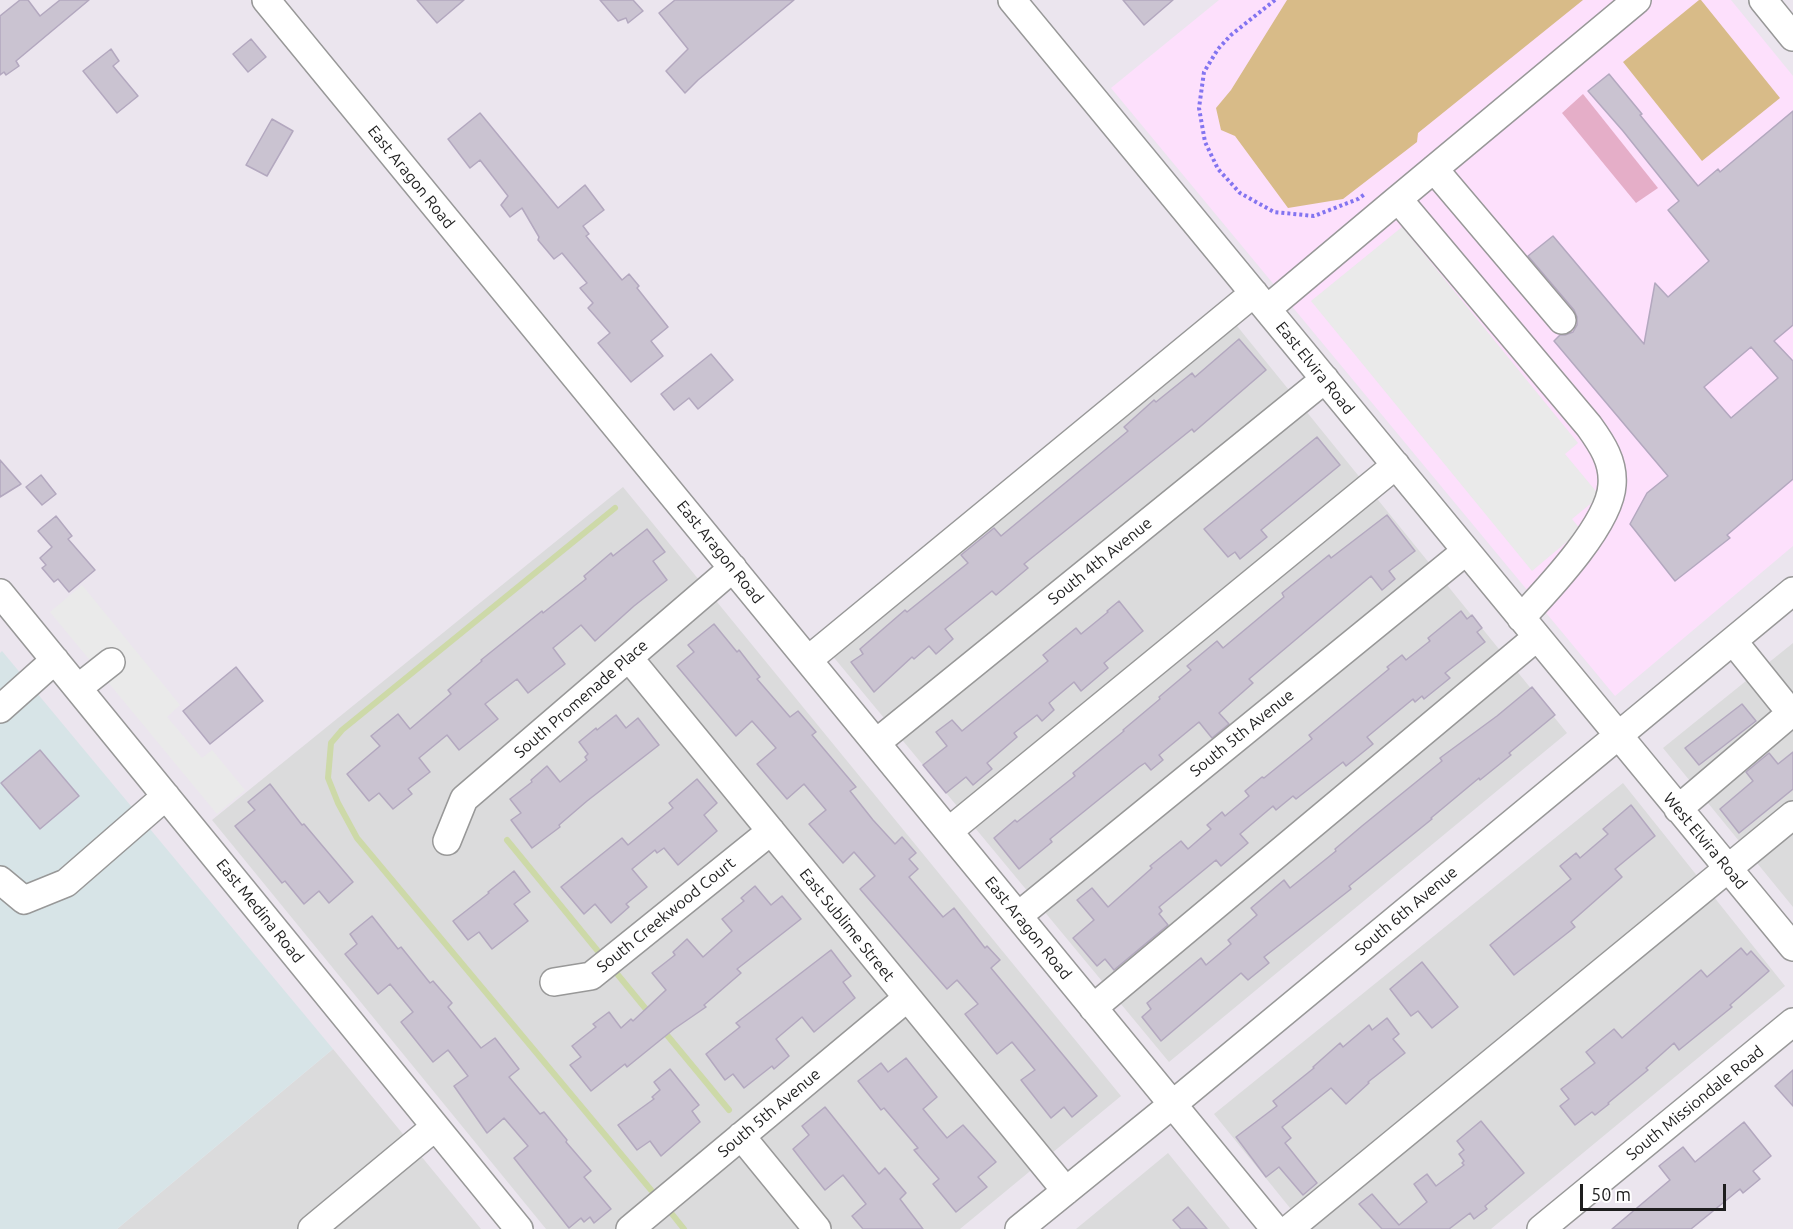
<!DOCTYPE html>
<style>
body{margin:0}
#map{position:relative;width:1793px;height:1229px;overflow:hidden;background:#ebe5ee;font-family:Ubuntu,sans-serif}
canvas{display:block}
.scale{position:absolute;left:1580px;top:1184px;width:146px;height:27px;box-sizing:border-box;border:3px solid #1e1e1e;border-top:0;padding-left:8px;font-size:18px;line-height:21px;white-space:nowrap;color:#1e1e1e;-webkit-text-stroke:4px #fff;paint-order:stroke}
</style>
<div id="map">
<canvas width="1793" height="1229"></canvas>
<div class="scale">50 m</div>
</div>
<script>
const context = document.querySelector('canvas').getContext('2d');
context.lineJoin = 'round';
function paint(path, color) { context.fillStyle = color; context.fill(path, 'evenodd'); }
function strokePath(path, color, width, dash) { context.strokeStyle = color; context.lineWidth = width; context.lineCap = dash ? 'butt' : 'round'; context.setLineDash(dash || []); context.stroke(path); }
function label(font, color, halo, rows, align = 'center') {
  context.font = font + ' Ubuntu,sans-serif'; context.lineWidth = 4.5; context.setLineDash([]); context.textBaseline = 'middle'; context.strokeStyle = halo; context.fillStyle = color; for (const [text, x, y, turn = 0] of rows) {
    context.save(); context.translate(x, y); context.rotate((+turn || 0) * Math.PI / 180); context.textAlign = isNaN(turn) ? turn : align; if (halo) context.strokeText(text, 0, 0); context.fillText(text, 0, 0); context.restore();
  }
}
paint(new Path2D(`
 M1233,321L1567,733L1169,1062L831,654Z
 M623,487L1121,1096L960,1229H546L212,820Z
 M1793,643V907L1663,748Z
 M1623,783L1785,986L1491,1229H1307L1214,1114Z
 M333,1049L481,1229H117Z
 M1168,1153L1230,1229H1076Z`), '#dbdbdc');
paint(new Path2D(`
 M2,651L333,1049L117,1229H0V653Z`), '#d7e4e7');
paint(new Path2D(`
 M1219,0H1731L1793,76V546L1615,696L1111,88Z`), '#fde0fc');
paint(new Path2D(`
 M1583,94L1658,188L1636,203L1562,113Z`), '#e5aec8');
paint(new Path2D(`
 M1287,0H1583L1418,133L1417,142L1343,199L1288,208L1235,136L1221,130L1216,108L1231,90Z
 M1699,0H1701L1780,98L1702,161L1623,62Z`), '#d8bb88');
paint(new Path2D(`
 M1402,227L1578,443L1565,454L1600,496L1572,519L1581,530L1532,571L1311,301Z
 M82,585L180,705L167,717L202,758L212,750L245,790L217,814L50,612Z`), '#eaeaea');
strokePath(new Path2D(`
 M615,508L342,730L331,743L328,778L338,803L357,838L651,1190
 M507,840L597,950
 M618,975L650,1014
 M662,1029L729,1110
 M672,1214L684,1229`), '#cdd9a8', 6);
const building = new Path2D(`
 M20,0H28L40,16L60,0H89L16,61L19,66L6,75L4,72L0,75V16Z
 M417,0H464L437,23Z
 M600,0H633L643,11L628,23L626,18L618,21Z
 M675,0H794L698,80L685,93L666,71L688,49L659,13Z
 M1123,0H1173L1144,25Z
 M251,39L266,57L248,72L233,54Z
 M111,49L119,61L113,66L138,96L117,113L83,71Z
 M1609,74L1642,114L1640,115L1698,186L1718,169L1720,172L1793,111V325L1774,341L1793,361V479L1727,535L1730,538L1675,581L1630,524L1647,493L1668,476L1554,341L1560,335H1565L1573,332L1577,325V317L1574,310L1528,256L1553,236L1644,344L1655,283L1668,297L1709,261L1668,210L1679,201L1623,131L1588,91ZM1751,347L1778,378L1731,418L1704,387Z
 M480,113L558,208L585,185L604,210L583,226L589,234L586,236L622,280L629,274L639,286L637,288L668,327L651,341L663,356L631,382L598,343L610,333L588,308L593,303L580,288L587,283L562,253L554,259L538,240L539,237L522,208L510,217L501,205L508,196L480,160L470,168L448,139Z
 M272,119L293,131L267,176L246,165Z
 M1239,339L1266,370L1194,432L1192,429L1024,564L1028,568L996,595L992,591L945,629L953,639L936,654L929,646L914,659L912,657L874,692L851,662L863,654L860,649L905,610L907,612L968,563L961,555L994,528L1001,536L1128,431L1124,427L1154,400L1156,402L1192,373L1195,377Z
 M711,354L733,380L698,409L689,398L674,410L661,394Z
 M1317,437L1340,465L1261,530L1267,537L1240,559L1235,552L1228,557L1204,529Z
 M0,460L21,484L0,497Z
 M41,475L56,494L42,505L26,487Z
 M1387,515L1415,551L1389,571L1395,579L1382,590L1371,576L1249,679L1253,683L1219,713L1229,724L1212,738L1199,722L1159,755L1163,760L1151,770L1145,763L1139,767L1050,839L1052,842L1019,869L994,838L1015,820L1017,822L1075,776L1073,773L1124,731L1123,730L1160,699L1159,697L1191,670L1187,666L1217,641L1223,648L1284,597L1282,593L1329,555L1331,558Z
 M56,516L72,536L68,539L95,570L69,592L58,579L54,582L42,568L46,565L40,558L52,547L38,531Z
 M647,529L665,552L653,561L667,580L634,606L595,641L581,625L553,648L565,664L528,693L517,679L485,704L498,719L459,750L447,735L419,758L430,772L408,789L412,794L393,809L379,793L369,801L347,774L380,746L371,736L398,714L410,729L451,694L448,690L482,661L481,660L542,611L543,613L586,579L584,576L611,553L613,556Z
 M1119,601L1143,631L1104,663L1108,668L1081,691L1074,682L1049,703L1054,710L1042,721L1037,715L1014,733L1017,737L987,763L992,769L973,785L966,777L946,793L923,765L947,746L936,732L952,720L962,731L1048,661L1043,655L1076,628L1081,634L1108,612L1107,611Z
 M1461,611L1467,619L1472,615L1482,628L1477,632L1485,642L1445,673L1450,678L1424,699L1422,696L1415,702L1413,699L1367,737L1373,744L1346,766L1343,762L1296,799L1293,796L1276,810L1273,806L1240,834L1248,843L1221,866L1216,860L1159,907L1162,911L1159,914L1168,925L1114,970L1105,959L1097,966L1073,938L1094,920L1077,900L1092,888L1108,907L1152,868L1150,866L1181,841L1188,849L1211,829L1207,825L1222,812L1225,816L1249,796L1245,791L1262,777L1264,778L1312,739L1309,735L1389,669L1387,667L1402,655L1406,660L1430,641L1428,638Z
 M714,624L737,652L739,650L760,677L757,679L790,717L798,711L816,732L812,735L856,787L850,791L873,820L895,844L902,837L916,853L909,859L918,869L909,877L943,917L954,908L985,948L987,946L1000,960L991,968L1097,1096L1072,1117L1064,1107L1051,1118L1021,1080L1035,1070L1012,1042L997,1054L965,1014L978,1004L957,980L947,989L860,889L875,876L854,852L843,863L809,824L826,810L804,784L787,799L757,764L776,748L752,721L736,736L677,666L694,652L688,645Z
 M236,667L263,701L210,744L183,711Z
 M1532,687L1555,715L1509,753L1511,755L1480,780L1479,778L1431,818L1432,819L1349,886L1351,889L1264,957L1269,963L1248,980L1241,973L1161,1041L1142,1017L1151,1009L1147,1003L1201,958L1206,965L1231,944L1228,940L1257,915L1251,908L1284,880L1290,888L1336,851L1335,849L1362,826L1442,761L1440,758L1497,716Z
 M1742,704L1756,721L1699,765L1685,748Z
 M616,715L626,728L638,718L659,745L587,801L559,825L560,827L532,848L511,820L521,813L510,799L532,782L531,780L547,766L560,782L587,760L585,757L588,754L579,742L596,728L597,730Z
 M40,750L79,796L40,829L1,783Z
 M1793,752V789L1739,833L1720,809L1753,781L1746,772L1769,753L1778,764Z
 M697,779L717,803L704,815L717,831L678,865L664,848L657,853L655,850L632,869L647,887L626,904L629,907L611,923L595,904L584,914L561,887L622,838L628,845L673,808L669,803Z
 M270,784L302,825L304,824L353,882L329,903L319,891L304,904L285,881L282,883L235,826L255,810L248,802Z
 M1631,805L1655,836L1615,869L1622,877L1571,922L1575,927L1514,975L1490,945L1571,879L1560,866L1576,853L1580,858L1608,834L1603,829Z
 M514,871L530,892L514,904L528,921L492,949L479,932L468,940L453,921L489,893L488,892Z
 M755,886L771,905L782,896L801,919L737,969L741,973L704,1005L706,1007L674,1029L627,1067L625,1064L591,1091L570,1065L581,1057L572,1046L596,1027L593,1024L609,1012L621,1028L631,1019L633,1021L666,990L652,973L675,955L673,952L687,939L703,957L732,931L722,919L744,901L741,898Z
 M372,916L398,949L401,947L430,983L433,981L452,1003L448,1007L481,1048L495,1038L519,1069L509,1077L540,1114L544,1112L567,1140L566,1142L591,1171L584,1177L611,1209L594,1223L590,1217L584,1222L581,1218L569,1228L514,1158L528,1146L504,1118L487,1133L454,1086L468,1076L448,1050L433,1062L401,1022L413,1012L390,984L378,994L345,954L357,944L350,934Z
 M1741,948L1747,955L1751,951L1769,971L1730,1005L1732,1007L1679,1050L1674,1043L1646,1068L1648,1070L1608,1103L1609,1104L1595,1115L1592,1112L1575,1125L1560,1106L1569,1099L1561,1089L1595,1063L1586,1052L1614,1029L1622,1038L1701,970L1707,977Z
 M831,950L851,976L843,982L855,998L814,1032L802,1017L776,1039L789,1056L774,1069L772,1066L744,1088L733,1074L725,1080L706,1054L740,1027L736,1023Z
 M1422,962L1458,1007L1432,1028L1418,1011L1411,1016L1390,989Z
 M1387,1018L1399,1034L1393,1039L1405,1053L1368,1082L1369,1083L1346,1104L1331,1088L1282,1127L1291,1138L1285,1143L1317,1183L1303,1195L1279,1167L1266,1177L1236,1137L1277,1106L1273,1101L1314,1068L1313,1067L1340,1043L1343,1047L1369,1025L1372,1030Z
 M906,1058L937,1097L923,1109L947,1138L963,1125L996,1162L978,1177L987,1187L956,1212L933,1184L939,1179L914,1150L918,1148L884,1108L881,1110L858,1081L881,1063L888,1072Z
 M670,1069L699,1105L692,1111L700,1122L661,1156L650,1141L637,1150L618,1125L654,1099L652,1097L660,1090L654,1082Z
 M1793,1070V1106L1775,1086Z
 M825,1107L879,1174L885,1168L906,1193L900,1199L923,1229H863L852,1216L866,1204L843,1175L825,1190L814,1176L793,1149L809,1135L802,1126Z
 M1481,1121L1524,1173L1485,1206L1487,1209L1474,1219L1470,1213L1449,1229H1382L1359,1204L1372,1194L1399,1225L1427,1202L1414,1184L1427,1174L1436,1186L1464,1165L1462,1163L1464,1161L1459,1154L1464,1150L1457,1141Z
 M1744,1122L1771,1156L1753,1171L1760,1179L1743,1193L1740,1189L1691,1229H1612L1670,1180L1659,1166L1683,1147L1695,1162Z
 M1188,1207L1207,1229H1181L1173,1220Z`);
paint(building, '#cac3d1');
strokePath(building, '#b3a8bf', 1.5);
const minor = new Path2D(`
 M266,0L1275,1229
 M1012,0L1793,947
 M1763,0L1793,37
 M1434,169L1562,320
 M1398,199L1637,0
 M1267,309L1398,199L1589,426C1602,444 1614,462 1612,485C1610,524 1548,589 1521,618
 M0,593L519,1229
 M629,658L1066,1191
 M808,660L1254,293
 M78,688L111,662
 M0,709L55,660
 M876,743L1325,379
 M1678,809L1791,713L1733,641
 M949,831L1396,465
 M447,841L464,799L733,568
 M0,880L24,900L66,883L166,796
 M1018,916L1466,551
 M554,982L591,976L771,831
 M1093,1008L1537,637
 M741,1136L817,1229
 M312,1229L435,1127
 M630,1229L907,998
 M1019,1229L1173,1104L1793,591
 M1289,1229L1793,815
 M1541,1229L1793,1022`);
strokePath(minor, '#989898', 30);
strokePath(new Path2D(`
 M1275,0L1231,35L1218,49L1204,72L1199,108L1205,142L1218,169L1240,193L1274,212L1314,216L1358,199L1365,194`), '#8374f0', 4, [3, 3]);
strokePath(minor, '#fff', 27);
label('16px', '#1e1e1e', '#fff', [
 ["East Aragon Road",411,177,51],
 ["East Elvira Road",1315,368,51],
 ["East Aragon Road",720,552,51],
 ["South 4th Avenue",1100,561,-39],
 ["South Promenade Place",581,699,-41],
 ["South 5th Avenue",1242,733,-39],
 ["West Elvira Road",1705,841,50],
 ["East Medina Road",260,911,51],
 ["South 6th Avenue",1406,911,-40],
 ["South Creekwood Court",666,915,-39],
 ["East Sublime Street",847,925,51],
 ["East Aragon Road",1028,928,51],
 ["South Missiondale Road",1695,1103,-39],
 ["South 5th Avenue",769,1113,-40]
]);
</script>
